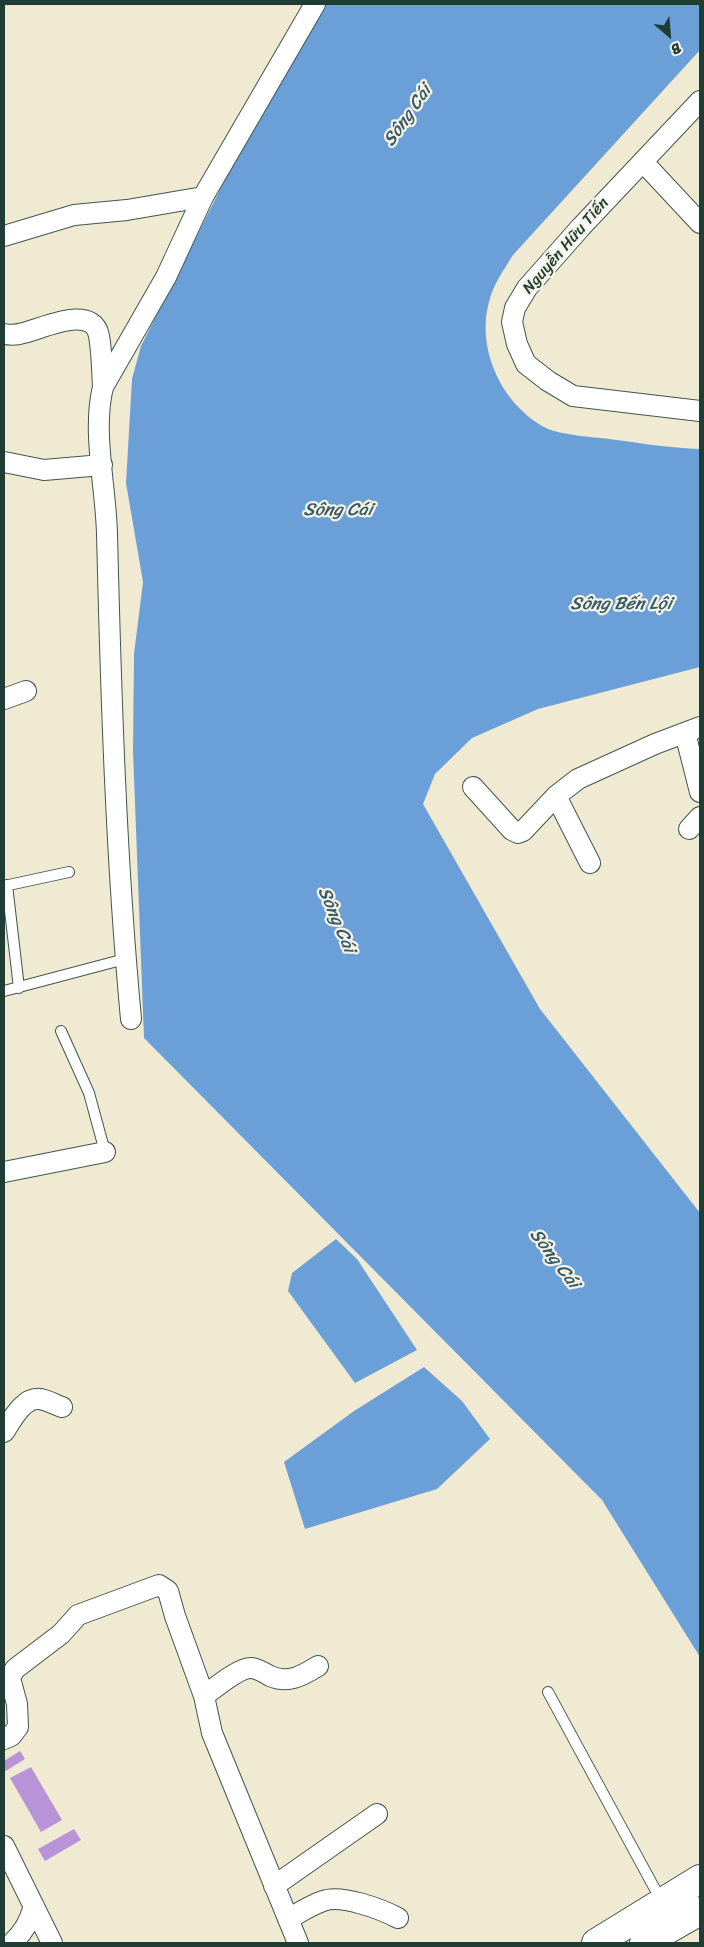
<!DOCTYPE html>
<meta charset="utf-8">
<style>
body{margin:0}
#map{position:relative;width:704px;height:1947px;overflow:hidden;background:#f1ead3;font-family:Sriracha,sans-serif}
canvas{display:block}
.frame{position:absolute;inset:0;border:5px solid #1f3d34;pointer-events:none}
.north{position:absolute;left:644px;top:10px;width:50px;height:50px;-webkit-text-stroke:4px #f7f3e8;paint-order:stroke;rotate:153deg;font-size:14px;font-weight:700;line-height:20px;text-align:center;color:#1f3d34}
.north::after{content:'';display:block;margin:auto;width:18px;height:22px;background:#1f3d34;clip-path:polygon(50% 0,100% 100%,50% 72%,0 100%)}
</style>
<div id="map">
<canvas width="704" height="1947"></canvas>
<div class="frame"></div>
<div class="north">B</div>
</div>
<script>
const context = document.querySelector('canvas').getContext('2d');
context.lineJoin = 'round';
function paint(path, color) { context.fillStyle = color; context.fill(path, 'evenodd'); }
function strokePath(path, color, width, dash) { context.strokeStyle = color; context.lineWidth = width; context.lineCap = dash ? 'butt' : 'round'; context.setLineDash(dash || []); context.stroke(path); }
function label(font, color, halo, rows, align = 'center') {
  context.font = font + ' Sriracha,sans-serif'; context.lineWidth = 4.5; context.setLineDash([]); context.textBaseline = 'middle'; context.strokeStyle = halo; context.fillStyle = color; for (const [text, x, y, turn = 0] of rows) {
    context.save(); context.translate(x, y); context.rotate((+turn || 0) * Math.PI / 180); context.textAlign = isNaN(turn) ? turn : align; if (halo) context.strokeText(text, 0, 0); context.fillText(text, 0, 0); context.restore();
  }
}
paint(new Path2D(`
 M325,4H700V50L513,255C504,270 493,284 489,302C476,349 502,405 546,428C561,435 593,437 609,439C640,443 670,448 700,449V667L538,709L472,738L435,774L423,804L540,1009L700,1213V1657L602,1500L144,1038L133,751L134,654L143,582L126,483L132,379L141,346L274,83Z
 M336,1239L357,1259L417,1350L355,1383L288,1291L292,1273Z
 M424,1367L462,1401L490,1439L437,1489L305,1529L284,1462L354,1411Z`), '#6aa0d7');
paint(new Path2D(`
 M20,1751L25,1759L4,1772V1761Z
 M31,1767L62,1820L41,1832L10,1778Z
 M74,1829L81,1840L45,1861L38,1849Z`), '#b993d8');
const lane = new Path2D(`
 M7,885L19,988
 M4,886L69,872
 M4,991L125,959
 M61,1031L89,1093L105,1152
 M548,1692L662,1902`);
const street = new Path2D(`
 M700,101L581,227L527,288L515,308L512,322L517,344L526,364L548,381L573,396L700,411
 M643,162L700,223
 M4,236L74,215L127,210L203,197
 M4,334C10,335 17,335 23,333C42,329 93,303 99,336C102,352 102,371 103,387
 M4,462L44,470L102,465
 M4,699L26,691
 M685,733L700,792
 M473,787L512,830L518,833L523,831L556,796L578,779L655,744L700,727
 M556,796L590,863
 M689,829L700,817
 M131,1019C116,858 111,696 107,534C106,488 92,431 103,387L166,277L203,197L315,4
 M4,1172L105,1152
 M4,1432C12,1420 23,1397 40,1399C47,1400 56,1405 62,1407
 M204,1696C215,1688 239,1667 252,1668C258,1669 265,1673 270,1676C288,1684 302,1676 318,1666
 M4,1739L11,1736L18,1727L17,1704L10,1678L15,1669L61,1634L78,1615L159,1585L168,1591L175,1616L204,1696L212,1733L298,1943
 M4,1846L52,1943
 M274,1886L377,1814
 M288,1919C299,1913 311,1905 323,1901C341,1894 381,1909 398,1918
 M12,1943C24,1932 29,1922 34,1906`);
const primary = new Path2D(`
 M596,1943L700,1879
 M644,1943L700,1911`);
strokePath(lane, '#3e574c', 12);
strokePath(street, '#3e574c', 22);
strokePath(primary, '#3e574c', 30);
strokePath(lane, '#fff', 10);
strokePath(street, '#fff', 20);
strokePath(primary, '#fff', 28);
label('16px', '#1f3d34', '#f7f3e8', [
 ["Nguyễn Hữu Tiến",566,246,-49]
]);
label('italic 18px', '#365b65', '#f7f3e8', [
 ["Sông Cái",408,116,-55],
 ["Sông Cái",338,510],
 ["Sông Bến Lội",621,604],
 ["Sông Cái",336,920,67],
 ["Sông Cái",554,1259,53]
]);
</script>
